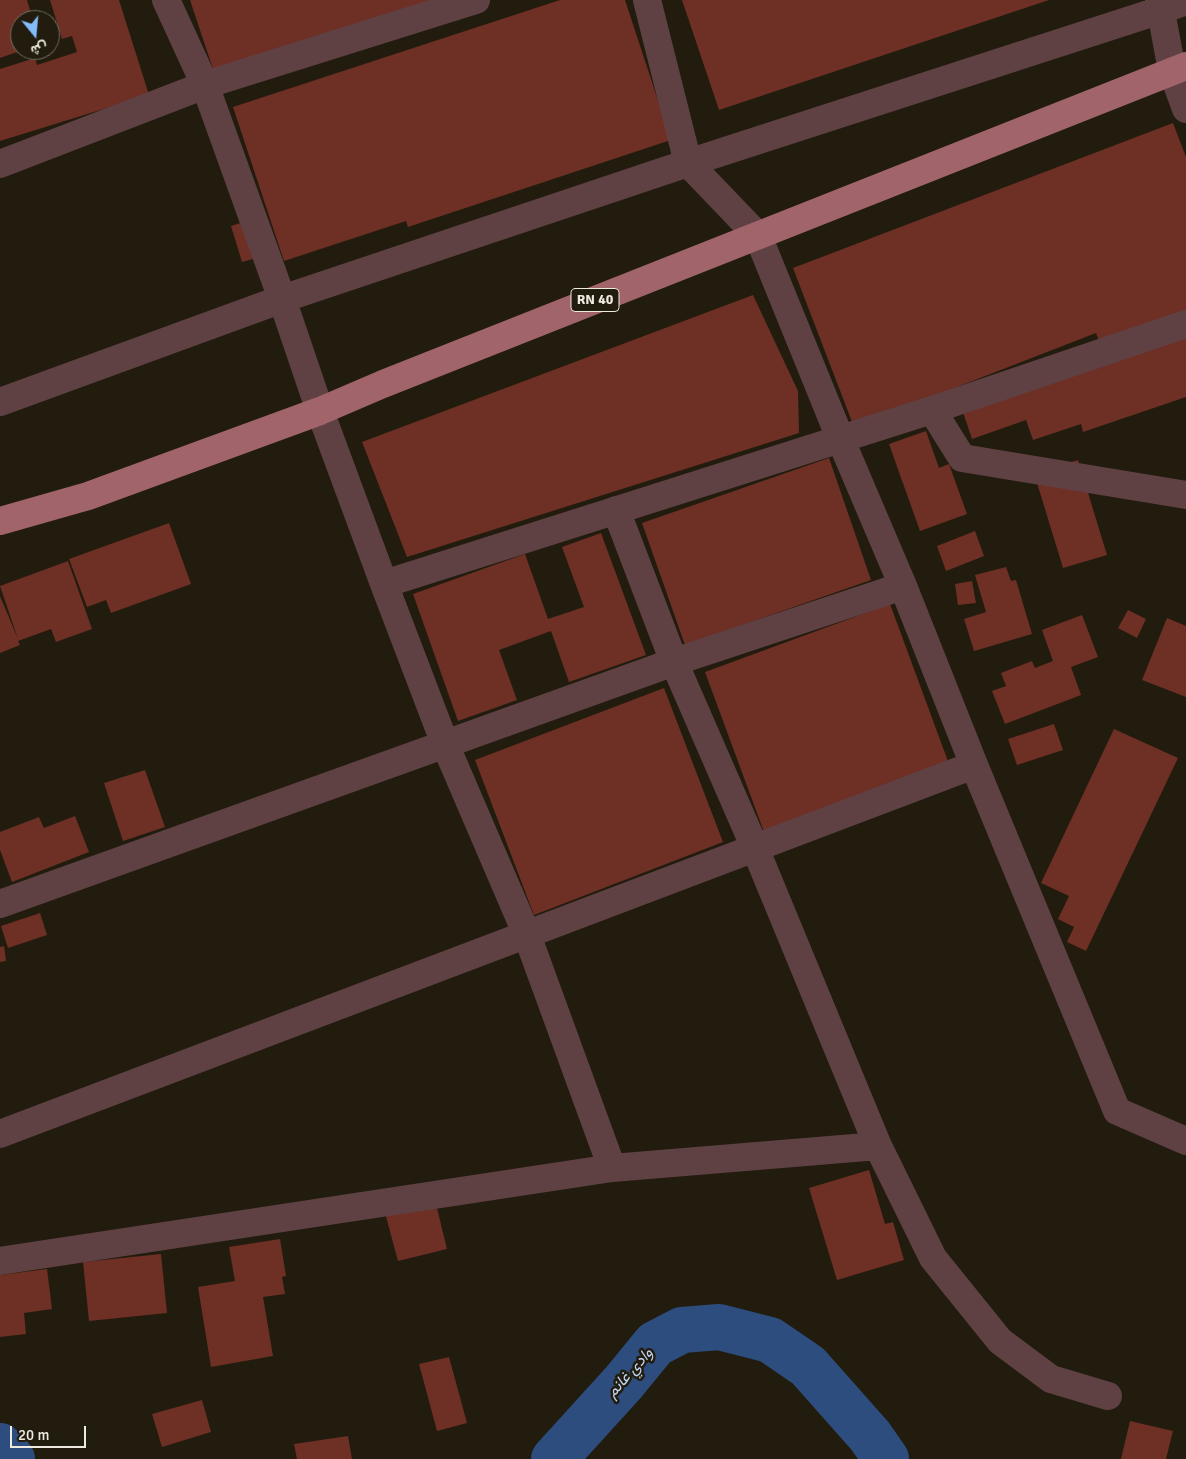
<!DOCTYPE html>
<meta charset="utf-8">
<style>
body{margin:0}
#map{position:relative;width:1186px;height:1459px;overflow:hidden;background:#221c0e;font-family:Signika,Vazirmatn,sans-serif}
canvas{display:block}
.north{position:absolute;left:10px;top:10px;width:50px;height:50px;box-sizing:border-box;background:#221c0e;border:1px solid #746e62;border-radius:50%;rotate:163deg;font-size:14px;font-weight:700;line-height:20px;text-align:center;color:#eeeae0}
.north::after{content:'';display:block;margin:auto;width:18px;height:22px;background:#83bcfb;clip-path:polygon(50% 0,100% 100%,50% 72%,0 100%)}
.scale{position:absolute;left:10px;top:1426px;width:76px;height:22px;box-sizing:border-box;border:2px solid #eeeae0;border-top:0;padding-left:6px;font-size:15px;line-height:18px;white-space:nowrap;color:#eeeae0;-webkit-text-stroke:4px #221c0e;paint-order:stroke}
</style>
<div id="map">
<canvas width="1186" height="1459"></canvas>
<div class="north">ش</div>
<div class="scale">20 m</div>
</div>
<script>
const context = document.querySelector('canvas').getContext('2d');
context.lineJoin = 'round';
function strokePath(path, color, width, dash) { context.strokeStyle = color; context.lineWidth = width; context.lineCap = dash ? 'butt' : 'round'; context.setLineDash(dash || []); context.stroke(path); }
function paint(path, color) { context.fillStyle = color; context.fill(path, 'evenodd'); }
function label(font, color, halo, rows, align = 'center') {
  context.font = font + ' Signika,Vazirmatn,sans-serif'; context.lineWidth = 5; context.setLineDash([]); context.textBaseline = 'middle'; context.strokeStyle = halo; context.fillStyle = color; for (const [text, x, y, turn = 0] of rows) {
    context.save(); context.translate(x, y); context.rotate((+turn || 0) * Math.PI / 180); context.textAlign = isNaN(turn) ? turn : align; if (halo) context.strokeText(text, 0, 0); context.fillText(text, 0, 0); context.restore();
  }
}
strokePath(new Path2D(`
 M0,1446L12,1459
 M554,1459L624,1382L655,1344L682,1330L719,1327L770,1340L808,1366L870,1436L886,1459`), '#2d4d7f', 46);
paint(new Path2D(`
 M0,0H27L33,20H20V51L0,58Z
 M50,0H119L149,95L0,141V69L35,58L37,65L77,52L72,36L62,39Z
 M190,0H432L214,72Z
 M560,0H625L671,140L408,227L406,221L284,261L233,107Z
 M682,0H1049L719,110Z
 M1173,123L1186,157V311L1100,344L1096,333L854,427L793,268Z
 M250,220L260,257L242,262L231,226Z
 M753,295L798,391L799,433L407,557L362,442Z
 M1186,337V397L1083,432L1081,424L1033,440L1026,420L972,439L963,412Z
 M926,431L939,468L949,464L967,514L920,531L889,444Z
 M829,458L871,580L685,645L642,523Z
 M1078,460L1107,555L1063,568L1034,473Z
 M169,523L191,584L111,613L106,600L87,607L69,559Z
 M975,531L984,556L946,571L937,546Z
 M601,533L646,655L569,682L551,631L499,650L517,700L458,721L413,594L525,554L548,619L584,607L562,547Z
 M68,561L92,629L56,642L51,629L18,641L20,645L0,653V596L18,639L0,586Z
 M1006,567L1011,581L1016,580L1032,634L974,651L964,619L986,612L975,575Z
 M972,581L976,603L958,605L955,584Z
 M890,604L949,764L764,832L705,672Z
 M1128,610L1146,619L1137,638L1118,628Z
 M1082,615L1098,657L1071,667L1081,695L1005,724L992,691L1006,686L1001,673L1032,661L1035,668L1053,661L1042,630Z
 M1167,618L1186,626V697L1142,680Z
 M664,688L723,842L534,915L475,760Z
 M1054,724L1063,750L1017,765L1008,739Z
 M1114,729L1178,758L1086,951L1067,942L1074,927L1058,919L1069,896L1041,883Z
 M145,770L165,827L123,841L104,783Z
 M75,816L89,852L12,882L0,850V832L39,817L44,828Z
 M40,913L47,935L8,948L1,926Z
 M4,946L6,961L0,962V947Z
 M869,1170L885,1224L893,1222L904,1260L837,1280L809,1188Z
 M435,1200L447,1249L398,1261L385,1213Z
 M280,1239L286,1276L282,1277L285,1294L263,1297L273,1356L211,1367L198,1287L235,1281L229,1247Z
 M161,1254L167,1313L89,1321L83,1262Z
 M47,1269L52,1309L24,1313L26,1334L0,1337V1275Z
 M449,1357L467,1423L437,1431L419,1364Z
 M202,1400L211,1432L162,1447L152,1414Z
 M1130,1421L1173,1431L1166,1459H1121Z
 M348,1436L352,1459H297L294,1444Z`), '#6e2f25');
strokePath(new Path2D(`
 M166,0L205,85L282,299L320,411L384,584L445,744L527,935L612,1168
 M647,0L688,163L758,236L840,438L903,586L974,765L1117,1111L1186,1141
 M1159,0L1172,71L1186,109
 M0,164L205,85L476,0
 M0,402L282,299L688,163L1161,10L1186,1
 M932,410L962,458L1186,495
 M616,510L674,662L755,848L878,1146L933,1258L1000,1341L1051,1379L1108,1396
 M384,584L932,410L1186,324
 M0,904L674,662L903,586
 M0,1134L974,765
 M0,1261L612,1168L878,1146`), '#5f4144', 28);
strokePath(new Path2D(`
 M0,521L88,496L320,411L383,384L1186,66`), '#a0646a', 28);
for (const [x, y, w] of [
 [595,300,48]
]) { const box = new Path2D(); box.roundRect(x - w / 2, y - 11.5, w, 23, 4); context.fillStyle = '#221c0e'; context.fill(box); strokePath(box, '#eeeae0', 1); }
label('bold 14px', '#eeeae0', null, [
 ["RN 40",595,300]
]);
label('italic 16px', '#bfd3f3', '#221c0e', [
 ["وادي غانم",630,1373,-48]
]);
</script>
